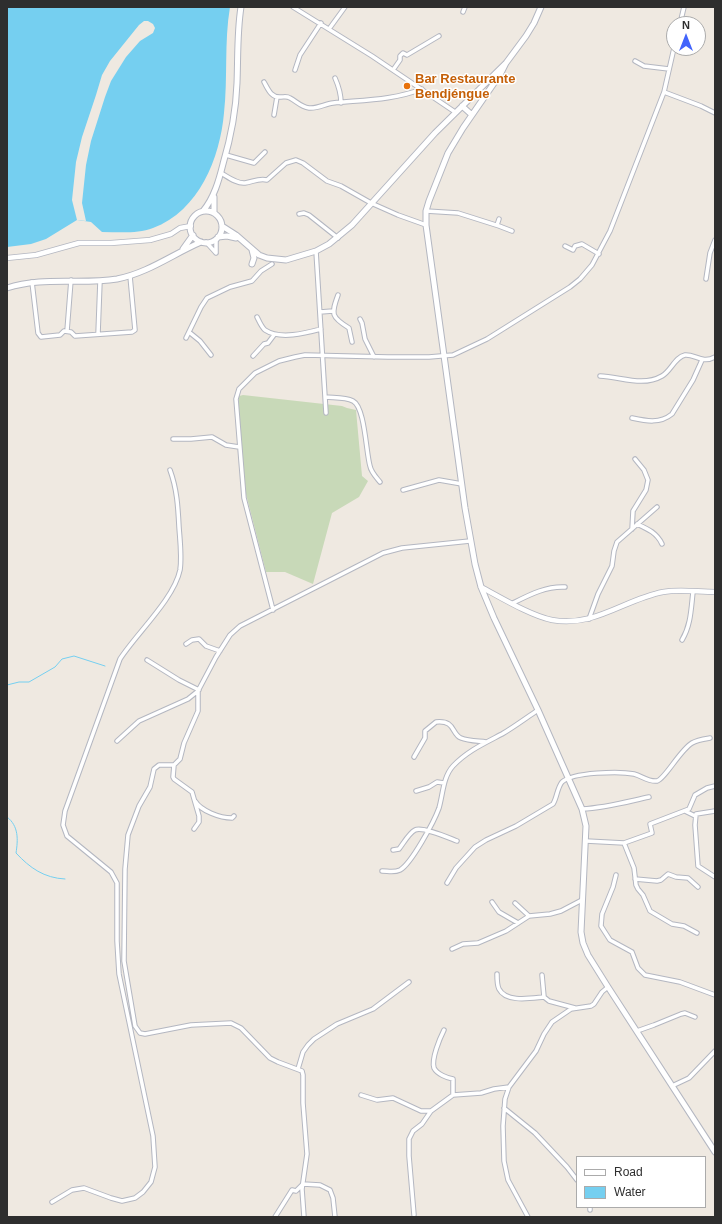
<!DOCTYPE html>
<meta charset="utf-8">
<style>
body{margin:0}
#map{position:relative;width:722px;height:1224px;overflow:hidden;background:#efe9e1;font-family:Helvetica,sans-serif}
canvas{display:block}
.frame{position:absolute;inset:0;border:8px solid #2e2e2e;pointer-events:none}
.legend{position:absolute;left:576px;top:1156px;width:130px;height:52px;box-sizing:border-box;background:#fff;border:1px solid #ababab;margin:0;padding:5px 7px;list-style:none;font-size:12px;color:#2e2e2e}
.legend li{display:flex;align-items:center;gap:8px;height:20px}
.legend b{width:20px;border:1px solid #ababab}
.north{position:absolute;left:666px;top:16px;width:40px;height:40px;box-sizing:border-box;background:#fff;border:1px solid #ababab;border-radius:50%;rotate:0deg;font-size:11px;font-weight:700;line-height:16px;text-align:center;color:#2e2e2e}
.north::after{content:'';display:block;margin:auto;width:14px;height:18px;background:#4264fb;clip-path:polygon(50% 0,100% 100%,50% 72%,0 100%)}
</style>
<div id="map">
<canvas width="722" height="1224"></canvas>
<div class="frame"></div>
<ul class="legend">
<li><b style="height:5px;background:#fff"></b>Road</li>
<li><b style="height:11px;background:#75cff0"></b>Water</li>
</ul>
<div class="north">N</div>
</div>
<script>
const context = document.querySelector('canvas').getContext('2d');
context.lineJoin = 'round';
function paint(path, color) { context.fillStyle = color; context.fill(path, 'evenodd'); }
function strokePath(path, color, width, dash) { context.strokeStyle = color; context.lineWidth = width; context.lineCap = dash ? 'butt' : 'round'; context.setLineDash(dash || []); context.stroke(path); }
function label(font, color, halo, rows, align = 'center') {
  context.font = font + ' Helvetica,sans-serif'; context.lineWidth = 3; context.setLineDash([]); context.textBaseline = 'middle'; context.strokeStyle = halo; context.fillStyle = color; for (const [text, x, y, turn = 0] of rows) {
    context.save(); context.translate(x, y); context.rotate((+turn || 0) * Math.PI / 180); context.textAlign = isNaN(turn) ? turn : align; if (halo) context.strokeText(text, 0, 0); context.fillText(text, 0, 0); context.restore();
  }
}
paint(new Path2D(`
 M243,395L342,406L347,408L356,410L362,476L368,481L359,497L332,513L313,584L285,572H266L246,494L238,409L239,396Z`), '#c8d9b8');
paint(new Path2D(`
 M7,7H230C224,42 228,78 224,113C220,158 199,211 153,228C137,234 119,232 102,232L91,222L77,220L46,239L31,244L7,247Z`), '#75cff0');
paint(new Path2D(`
 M144,21H148L153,24L155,28L153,33L140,41L126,57L111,81L105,97L91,141L86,165L82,203L86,221L77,220L72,200L76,162L82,137L96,95L102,75L110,61L139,25Z`), '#efe9e1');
strokePath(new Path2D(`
 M7,685L19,682H29L55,667L62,659L74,656L105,666
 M7,817C19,826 18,840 16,853C30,868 44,878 65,879`), '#75cff0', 1);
const minor = new Path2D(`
 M293,7L372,56L455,112
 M463,12L465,7
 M680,24L684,7
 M329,29L345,7
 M635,61L644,66L669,69
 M295,70L300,55L321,23
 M393,70L400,60V56L403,53L407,55L439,36
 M335,78C339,87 341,93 341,103
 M264,82C268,89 271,98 281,97C284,97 287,96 290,98C296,101 301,107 309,108C317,109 325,104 333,103C362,100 394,100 422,89
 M664,92L701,106L715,113
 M274,115L277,97
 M226,155L254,163L265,152
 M221,173C228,177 237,184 245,183C253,182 258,178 267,180L286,163L296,160L303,163L327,181L341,186L371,203L398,215L426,225
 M426,211L458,213L499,226L512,231
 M299,214L304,213L309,215L338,238
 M497,225L499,219
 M206,242L216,253
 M565,246L573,250L575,246L582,244L599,254
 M316,251L326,413
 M216,253V239
 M706,279L710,253L715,240
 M32,282L38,333L41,337L60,335L64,331L71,332L75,336L132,332L135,330L130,276
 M338,295C331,314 331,317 349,328L352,342
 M320,312L333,311
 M257,317C259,321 262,328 265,330C280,340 306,333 321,329
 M360,319L362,323L365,339L374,357
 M67,331L71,280
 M189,332L200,341L211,355
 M98,334L100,281
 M186,338L201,307L207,298L230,287L252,281L261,271L272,264
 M253,356L264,344L268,343L274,335
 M600,376C621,377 643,387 662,376C671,371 675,357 685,355C695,354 702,364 715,357
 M325,397C334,398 345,397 353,401C365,407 366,453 370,466C371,472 376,477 380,482
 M632,418C646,421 660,424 672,414L693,380L702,360
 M173,439H191L212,437L226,445L239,447
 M403,490L439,480L462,484
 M637,524C648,529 657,533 662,544
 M632,529L633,511L646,490L648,480L644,470L635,459
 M513,603C529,595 546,586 565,587
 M273,610L244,498L236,399L239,389L255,373L279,361L295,357L305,355L388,357H429L453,355L487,339L570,287L580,279L592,265L610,231L664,92L674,48
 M589,619L598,594L612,566L614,551L617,542L657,507
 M682,640C691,625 691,609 693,592
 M186,644L192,640L199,639L206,646L220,651
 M147,660L179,680L199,690
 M198,691V711L184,743L180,759L174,765H159L154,769L150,787L139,806L128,835L125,869L124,961L135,1026L140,1033L145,1034L191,1025L231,1023L241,1028L270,1058L278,1062L302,1071L303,1075V1103L307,1154L302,1189L304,1217
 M117,741L139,721L188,699L198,691L216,657L230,635L240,626L383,553L402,548L470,541
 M414,757L425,738V731L436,722C456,720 451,734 461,738C468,741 478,741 486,742
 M174,765L173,777L174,779L192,792L199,816V822L194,829
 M416,791L429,787L437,782L444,783
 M195,801C201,811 220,818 232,818L234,816
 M582,809C605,808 626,802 649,797
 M685,811L695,816
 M715,811L696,814L695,825L698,866L715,877
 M586,841L624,843L652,833L650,824L689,809L695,795L707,788L715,786
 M624,843L634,868L636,885L638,889L643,895L650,911L672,924L684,926L697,933
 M393,850L399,849C403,844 409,833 415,830C422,826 449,838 457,841
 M382,871C388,871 394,873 400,870C411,864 434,822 439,808C443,794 443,777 453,766C467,751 485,743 502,734C514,727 526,718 538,710
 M616,875L613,887L602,914L601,926L610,940L632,952L638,968L645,975L680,982L715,995
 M635,879L657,881L661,880L668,874L676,877L688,878L698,887
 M447,883L456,868L475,847L486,840L516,826L553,804C557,798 557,788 562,782C573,772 620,771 634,774C642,776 648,782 657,781C665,779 680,750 692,743C697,740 704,739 710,738
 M492,902L499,912L518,923
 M515,903L529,916
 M452,949L463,944L478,943L506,931L529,916L550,914L561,911L582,900
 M497,974C497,978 497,985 499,989C506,1003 532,998 544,997
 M542,975L544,997L549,1001L575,1008
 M444,1030C440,1038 431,1059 434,1068C437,1074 447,1078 453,1079V1095
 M637,1031L654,1025L681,1014L685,1013L695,1017
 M298,1069L303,1052L308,1045L314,1039L337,1024L373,1009L409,982
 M672,1086L689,1078L715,1051
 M361,1095L377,1100L393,1098L421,1111H431
 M504,1108L535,1133L567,1167L577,1180
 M52,1202L72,1190L84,1188L111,1198L122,1201L135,1198L143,1192L151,1182L155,1167L153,1136L119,974L117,941V883L111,872L67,836L63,825L65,811L120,659C136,634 174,599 180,570C182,557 180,541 179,527C178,507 177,489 170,470
 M590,1207V1210
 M414,1215L409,1156V1139L413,1131L422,1124L431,1111L453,1095L481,1093L494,1089L509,1087
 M275,1217L292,1190L296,1191L303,1184L320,1185L330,1190L333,1198L335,1217
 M528,1217L508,1180L504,1161L503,1126L505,1099L509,1087L536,1051L544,1034L552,1022L571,1009L591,1006L594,1004L602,992L608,987`);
const tertiary = new Path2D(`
 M7,258L36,255L79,243H111L150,240L171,234L180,228L191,226
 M481,587C500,597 531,616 552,620C594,628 625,599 663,592C680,589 698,592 715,592`);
const secondary = new Path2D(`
 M506,63L501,73L463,128L448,153L429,201L426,211V225L465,508L475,564L481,587L494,618L538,710L582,809L586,826L581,932L583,943L588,955L608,987L715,1152
 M462,106L472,115
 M214,197V213
 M203,211C214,198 219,180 223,164C231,137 236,111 237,83C238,58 237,32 241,7
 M190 227a16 16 0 1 1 32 0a16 16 0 1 1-32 0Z
 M222,226L236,235L259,255L267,258L286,260L316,251L329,244L352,225L435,133L506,63L526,36L534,23L541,7
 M218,237L227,236L236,238
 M183,249L193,235
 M252,264L254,258L252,250
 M7,288C43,276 81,285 117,279C148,273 173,254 201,242`);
strokePath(minor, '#b4b7c1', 5.5);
strokePath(tertiary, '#b4b7c1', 6);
strokePath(secondary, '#b4b7c1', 7);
strokePath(minor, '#fff', 3.5);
strokePath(tertiary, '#fff', 4.5);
strokePath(secondary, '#fff', 5);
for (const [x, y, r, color] of [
 [407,86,4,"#e8710a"]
]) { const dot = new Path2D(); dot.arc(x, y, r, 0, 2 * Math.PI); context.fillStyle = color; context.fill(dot); strokePath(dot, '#fff', 1.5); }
label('bold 13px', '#c56008', '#fff', [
 ["Bar Restaurante",415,79],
 ["Bendjéngue",415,94]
], 'left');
</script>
